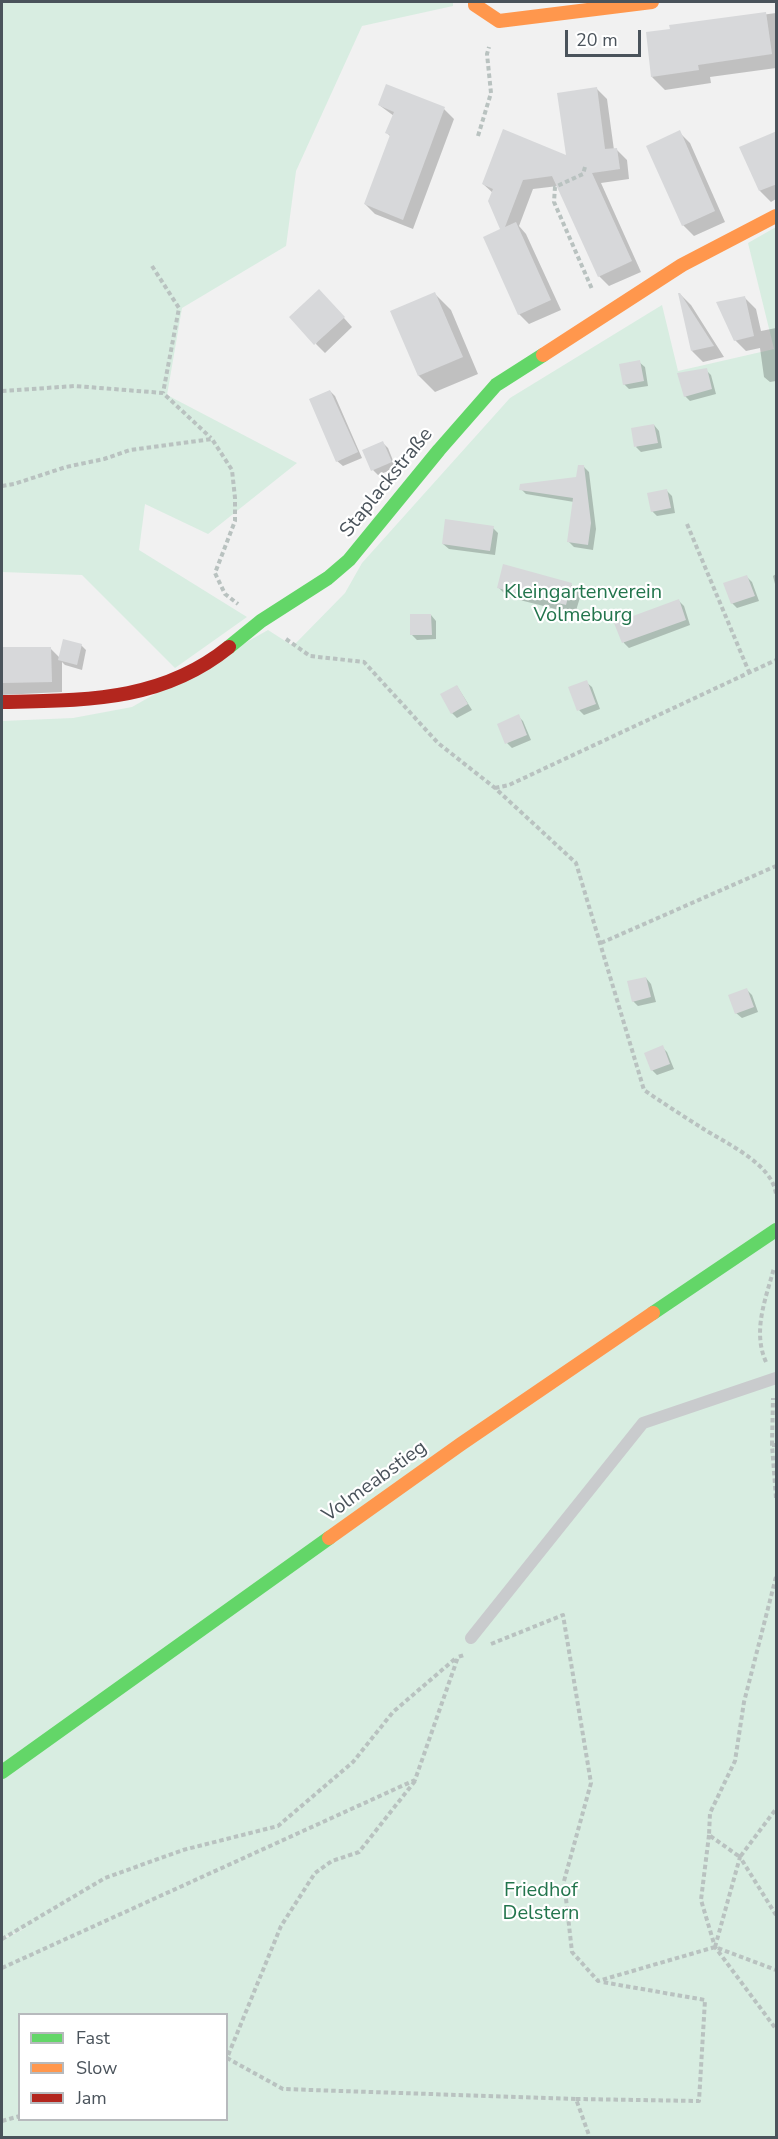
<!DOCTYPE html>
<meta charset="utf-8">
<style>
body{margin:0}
#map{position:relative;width:778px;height:2139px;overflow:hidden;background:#f1f1f1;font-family:"Nunito Sans",sans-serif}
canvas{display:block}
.frame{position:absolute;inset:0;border:3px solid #4a535b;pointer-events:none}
.legend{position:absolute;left:18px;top:2013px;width:210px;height:108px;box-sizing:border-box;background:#fff;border:2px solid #b7babd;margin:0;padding:8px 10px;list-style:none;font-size:18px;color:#4a535b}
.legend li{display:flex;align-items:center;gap:12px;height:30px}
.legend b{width:30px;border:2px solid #b7babd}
.scale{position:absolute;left:565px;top:30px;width:76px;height:27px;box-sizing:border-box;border:3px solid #4a535b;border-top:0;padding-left:8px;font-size:18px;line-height:21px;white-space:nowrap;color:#4a535b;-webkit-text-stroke:4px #fff;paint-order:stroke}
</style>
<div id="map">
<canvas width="778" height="2139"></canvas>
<div class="frame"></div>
<ul class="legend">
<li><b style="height:8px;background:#63d668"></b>Fast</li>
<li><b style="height:8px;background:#ff974d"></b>Slow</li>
<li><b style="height:8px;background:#b3261e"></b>Jam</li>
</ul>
<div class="scale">20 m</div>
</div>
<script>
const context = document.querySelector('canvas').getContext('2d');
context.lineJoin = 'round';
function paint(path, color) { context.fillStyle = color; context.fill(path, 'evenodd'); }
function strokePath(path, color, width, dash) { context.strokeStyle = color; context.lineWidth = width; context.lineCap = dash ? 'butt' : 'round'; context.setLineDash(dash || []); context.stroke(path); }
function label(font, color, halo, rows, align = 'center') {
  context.font = font + ' "Nunito Sans",sans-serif'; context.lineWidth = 4.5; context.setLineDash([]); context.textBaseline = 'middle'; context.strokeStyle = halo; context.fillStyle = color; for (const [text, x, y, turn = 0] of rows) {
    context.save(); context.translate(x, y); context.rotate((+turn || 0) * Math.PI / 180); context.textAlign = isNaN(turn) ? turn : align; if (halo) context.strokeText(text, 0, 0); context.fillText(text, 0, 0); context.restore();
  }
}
paint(new Path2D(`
 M2,2H453V6L362,26L296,171L286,246L182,308L167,395L297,463L208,534L145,504L139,550L247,617L175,668L82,575L2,572Z
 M776,227V2137L2,2138V1940L28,1927L2,1938V721L73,718L132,707L268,630L293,646L345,593L362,563L510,398L662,305L678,371L774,349L748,243ZM20,2014H226V2120H20Z`), '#d8ede1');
paint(new Path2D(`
 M776,13V68L710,77L711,83L665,90L652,77L672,30L671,27Z
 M597,89L607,99L614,150L616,149L627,160L629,179L601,183L641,272L609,286L599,276L558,186L533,189L519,226L526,234L561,310L529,324L519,314L493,193L483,184L568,157Z
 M379,105L444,109L454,119L413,229L375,214L365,204L391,137L387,133L394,116Z
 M679,132L690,143L725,222L694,236L683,225Z
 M776,132V199L771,202L760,191L741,148Z
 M435,294L451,310L478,374L435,392L419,376L392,312Z
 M680,294L691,305L724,357L703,362L692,351Z
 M745,298L756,309L761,331L776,328V381L770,382L764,377L760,348L746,351L735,340Z
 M328,300L352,327L325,353L316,344Z
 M639,362L645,367L648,386L629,389L624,384Z
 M706,370L711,375L716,394L690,401L685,396Z
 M330,391L335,396L362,458L343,466L337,461Z
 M654,425L659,431L662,448L641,452L636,447Z
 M383,443L388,448L396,468L378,475L373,470Z
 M584,467L589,472L596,529L593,550L574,547L568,541L574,502L526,494L521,489L577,478Z
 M667,491L672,496L675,513L657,516L652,511Z
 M493,528L498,533L495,555L449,549L443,544Z
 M776,574V588L773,576Z
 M747,577L752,582L759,601L737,608L732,603Z
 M571,585L581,594L575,614L508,597L499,588Z
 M679,601L684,606L690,625L629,648L624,643L616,624Z
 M431,615L436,621V639L417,640L412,635Z
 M81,645L86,650L82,670L65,665L62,662V692L2,695V648L51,649L60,658Z
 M586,682L592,687L600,709L584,715L579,710Z
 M457,686L472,710L457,718L452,713Z
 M518,716L523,721L531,740L512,748L507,743Z
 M646,978L651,984L656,1002L638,1006L633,1001Z
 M747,990L752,995L758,1012L742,1018L736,1013Z
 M662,1047L667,1052L674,1069L657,1075L652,1070Z`), '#0003');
paint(new Path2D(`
 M766,12L772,54L698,65L699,70L651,77L646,32L670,29L669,25Z
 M386,84L445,107L403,220L364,204L390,135L385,133L394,112L378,105Z
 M597,87L605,149L617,148L620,169L592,173L632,261L598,277L552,176L523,180L505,227L516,222L551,300L518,315L483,237L500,229L488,201L493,189L482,184L503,129L566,155L557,93Z
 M680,130L715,211L682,226L646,146Z
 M777,131V184L759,191L739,147Z
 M319,289L345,317L314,345L289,317Z
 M435,292L463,357L418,376L390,311Z
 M678,293H680L714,346L691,351Z
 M745,296L754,336L734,341L716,302Z
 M640,360L644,381L623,385L619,364Z
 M707,368L712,389L684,397L677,373Z
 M330,390L358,452L336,462L309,399Z
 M654,424L658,443L634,447L631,428Z
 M383,441L392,462L371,471L362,450Z
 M578,465H584L591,523L588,545L567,542L573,498L519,490L520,484L576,477Z
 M667,489L671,508L651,512L647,493Z
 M445,519L494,526L490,551L442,544Z
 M503,564L572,583L566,605L497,588Z
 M747,575L755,596L731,604L723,583Z
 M679,599L686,620L622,643L614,623Z
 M410,614H431L432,635H410Z
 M63,639L82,644L77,665L58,660Z
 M2,647H51L52,682L2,683Z
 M587,680L596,704L577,711L568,687Z
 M457,685L468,704L451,714L440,694Z
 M519,714L527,735L505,744L497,724Z
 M646,977L651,997L632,1002L627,981Z
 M747,988L754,1007L735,1014L728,995Z
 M663,1045L670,1064L651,1071L644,1053Z`), '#d7d8da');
strokePath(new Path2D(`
 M478,136L491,93L487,54L489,47
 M585,167L583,174L555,187L554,202L592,289
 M152,266L179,308L163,393
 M2,391L75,386L163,393L211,438
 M2,486L14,484L66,467L104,459L130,450L212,439L232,470L235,498V521L215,573L225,594L238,604
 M687,524L749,672
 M286,639L310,656L364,662L438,743L495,788L576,863L644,1090C663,1103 683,1116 702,1128C725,1143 772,1163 776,1194
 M495,788L509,785L776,660
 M601,943L776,866
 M766,1362C752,1331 766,1298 774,1268
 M772,1445L773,1398
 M776,1445H772L776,1498
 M776,1577L744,1702L735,1761L710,1813L709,1835L740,1857L776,1809
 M491,1644L563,1615L591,1783L564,1881L572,1952L598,1981L715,1947L776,1970
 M415,1781L359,1852L332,1861L315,1873L281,1926L227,2058L283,2089L576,2099L590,2138
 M709,1835L701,1900L715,1947L776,2029
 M2,1939L105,1878L183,1850L278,1826L353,1762L393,1712L456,1658
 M715,1947L740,1857L776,1915
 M2,1968L415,1780L458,1657L464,1655
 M576,2099L699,2101L705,2000L602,1982
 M2,2121L20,2116`), '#b9c2c0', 4, [4.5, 3]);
strokePath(new Path2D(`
 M471,1638L643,1423L776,1378`), '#c9cbcd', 12);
strokePath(new Path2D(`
 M229,647L261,621L328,578L349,560L439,450L496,385L543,355
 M653,1313L776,1230
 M2,1772L329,1538`), '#63d668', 14);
strokePath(new Path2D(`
 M475,2V5L499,21L652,2
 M543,355L682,265L776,216
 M329,1538L461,1444L653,1313`), '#ff974d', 14);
strokePath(new Path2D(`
 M2,702C85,700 161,702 229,647`), '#b3261e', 14);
label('20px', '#4a535b', '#fff', [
 ["Staplackstraße",387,483,-51],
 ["Volmeabstieg",375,1482,-36]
]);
label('20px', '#23754d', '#fff', [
 ["Kleingartenverein",583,593],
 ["Volmeburg",583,616],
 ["Friedhof",541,1891],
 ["Delstern",541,1914]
]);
</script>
